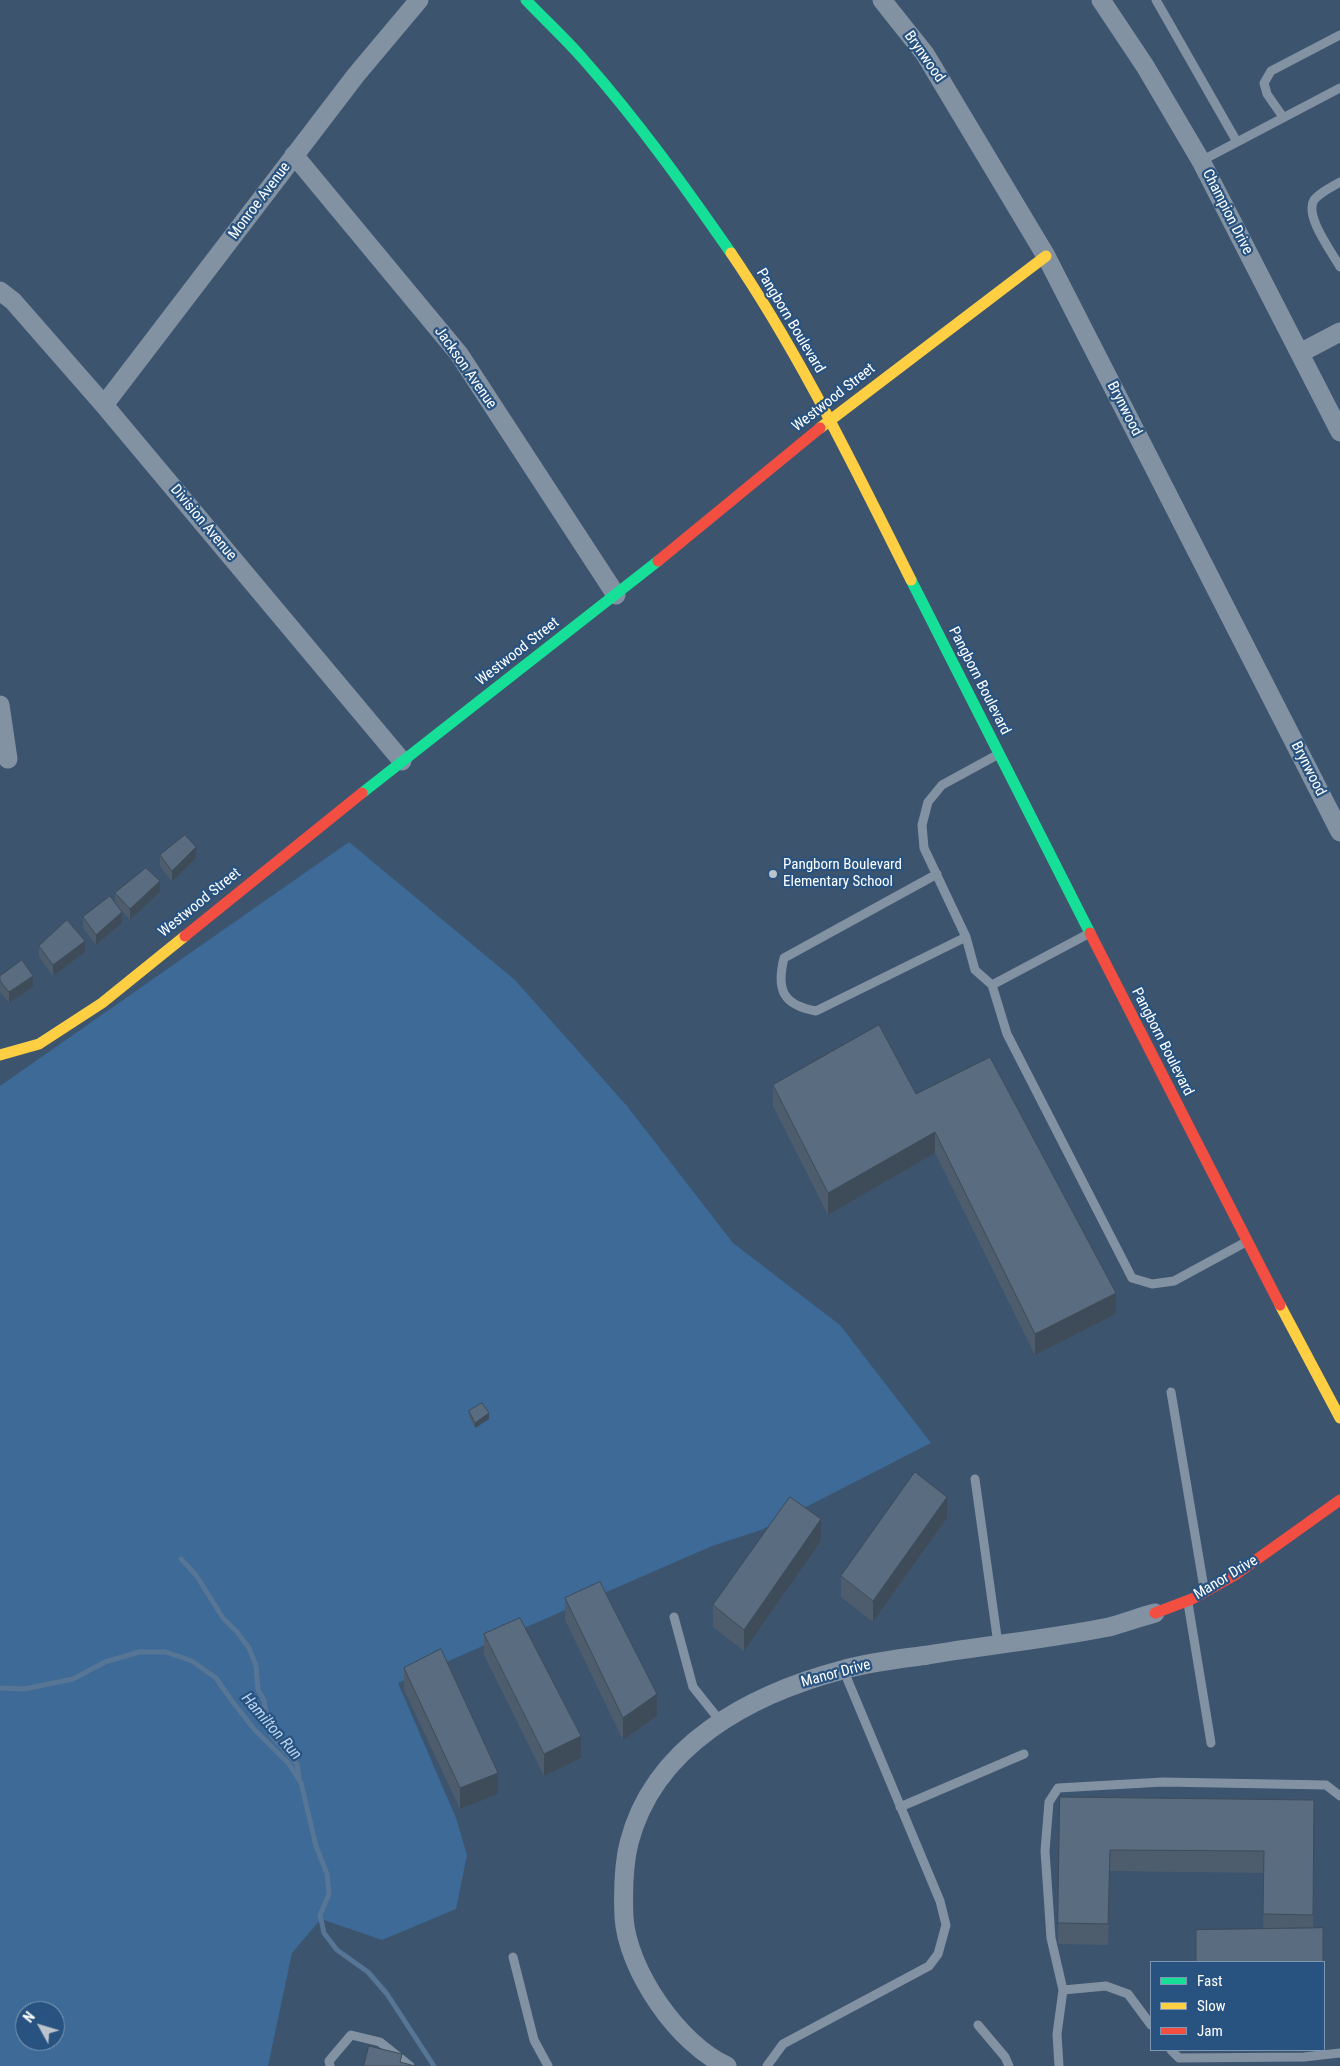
<!DOCTYPE html>
<style>
body{margin:0}
#map{position:relative;width:1340px;height:2066px;overflow:hidden;background:#3c546d;font-family:"Roboto Condensed",sans-serif}
canvas{display:block}
.legend{position:absolute;left:1150px;top:1961px;width:175px;height:90px;box-sizing:border-box;background:#285381;border:1px solid #7e98b3;margin:0;padding:6px 9px;list-style:none;font-size:15px;color:#fff}
.legend li{display:flex;align-items:center;gap:10px;height:25px}
.legend b{width:25px;border:1px solid #7e98b3}
.north{position:absolute;left:15px;top:2001px;width:50px;height:50px;box-sizing:border-box;background:#285381;border:1px solid #7e98b3;border-radius:50%;rotate:309deg;font-size:14px;font-weight:700;line-height:20px;text-align:center;color:#fff}
.north::after{content:'';display:block;margin:auto;width:18px;height:22px;background:#bbc3cc;clip-path:polygon(50% 0,100% 100%,50% 72%,0 100%)}
</style>
<div id="map">
<canvas width="1340" height="2066"></canvas>
<ul class="legend">
<li><b style="height:6px;background:#16e098"></b>Fast</li>
<li><b style="height:6px;background:#ffcf43"></b>Slow</li>
<li><b style="height:6px;background:#f24e42"></b>Jam</li>
</ul>
<div class="north">N</div>
</div>
<script>
const context = document.querySelector('canvas').getContext('2d');
context.lineJoin = 'round';
function paint(path, color) { context.fillStyle = color; context.fill(path, 'evenodd'); }
function strokePath(path, color, width, dash) { context.strokeStyle = color; context.lineWidth = width; context.lineCap = dash ? 'butt' : 'round'; context.setLineDash(dash || []); context.stroke(path); }
function label(font, color, halo, rows, align = 'center') {
  context.font = font + ' "Roboto Condensed",sans-serif'; context.lineWidth = 4.5; context.setLineDash([]); context.textBaseline = 'middle'; context.strokeStyle = halo; context.fillStyle = color; for (const [text, x, y, turn = 0] of rows) {
    context.save(); context.translate(x, y); context.rotate((+turn || 0) * Math.PI / 180); context.textAlign = isNaN(turn) ? turn : align; if (halo) context.strokeText(text, 0, 0); context.fillText(text, 0, 0); context.restore();
  }
}
paint(new Path2D(`
 M349,842L515,980L627,1106L733,1243L840,1325L931,1443L761,1530L712,1546L398,1683L456,1818L467,1855L456,1909L382,1940L321,1919L292,1953L268,2066H0V1086ZM25,2011H55V2041H25Z`), '#3d6a97');
strokePath(new Path2D(`
 M181,1559L196,1575L223,1618L237,1632L249,1648L256,1666L258,1690L264,1700L266,1713L272,1736L297,1764L299,1777
 M0,1688L24,1689L73,1679L105,1662L139,1652H166L192,1661L216,1678L232,1701L254,1729L289,1764L301,1783L316,1846L327,1874L329,1894L320,1915L324,1933L337,1950L368,1972L387,1994L434,2066`), '#577594', 5);
strokePath(new Path2D(`
 M1156,0L1237,142
 M1283,117L1267,94L1264,83L1271,71L1340,35
 M1201,161L1340,88
 M1340,182C1332,187 1320,192 1314,200C1304,216 1332,252 1340,267
 M937,874L784,958C776,990 783,1005 816,1011L966,937
 M1088,934L992,985L1007,1034L1132,1278L1152,1284L1174,1281L1244,1243
 M992,985L975,970L966,937L924,848L922,825L928,802L942,785L997,755
 M1171,1392L1204,1588
 M975,1479L998,1644
 M1188,1603L1211,1743
 M674,1617L693,1687L721,1722
 M900,1807L1024,1754
 M513,1957L534,2040L548,2066
 M1063,1990L1106,1986L1128,1994L1151,2025
 M978,2025L1005,2057L1009,2066
 M1171,2050L1179,2058L1304,2057L1340,2053
 M330,2066L329,2061L351,2035L380,2042L410,2066
 M767,2066L783,2044L929,1966L938,1954L946,1925L940,1901L843,1669
 M1059,2066L1057,2034L1063,1990L1051,1938L1045,1851L1049,1802L1058,1788L1163,1782L1326,1785L1340,1796`), '#8292a3', 9);
strokePath(new Path2D(`
 M882,0L925,54L1046,256L1340,832
 M1101,0L1145,66L1201,161L1340,432
 M294,155L459,354L616,595
 M0,291L13,301L104,405L402,761
 M1300,353L1340,332
 M104,405L356,75L419,0
 M0,705L8,759
 M727,2066C679,2045 627,1970 624,1917C623,1893 623,1867 629,1843C654,1745 751,1694 842,1670C869,1662 899,1659 928,1655C988,1645 1049,1639 1109,1627C1124,1623 1140,1617 1155,1613`), '#8292a3', 19);
strokePath(new Path2D(`
 M526,0C545,20 566,39 584,60C638,121 685,187 731,253
 M911,580L1090,933
 M362,793L658,561`), '#16e098', 11);
strokePath(new Path2D(`
 M731,253C801,356 855,469 911,580
 M820,428L1046,256
 M0,1055L39,1044L102,1003L185,936
 M1280,1305L1340,1418`), '#ffcf43', 11);
strokePath(new Path2D(`
 M658,561L820,428
 M1090,933L1280,1305
 M185,936L362,793
 M1155,1613L1192,1599L1235,1575L1340,1500`), '#f24e42', 11);
paint(new Path2D(`
 M160,855L196,858L172,882L160,866Z
 M160,892L130,920L121,910L122,923L96,945L83,928V917L115,903V893Z
 M39,946L85,952L53,976L39,957Z
 M0,976L33,987L9,1003L0,992Z
 M773,1085L916,1094L1116,1314L1035,1355L935,1153L828,1215L773,1106Z
 M469,1411L489,1419L475,1428L469,1416Z
 M947,1518L873,1622L841,1597V1576Z
 M821,1541L744,1651L713,1627V1605Z
 M565,1598L657,1716L623,1740L565,1620Z
 M484,1634L581,1758L544,1776L484,1655Z
 M404,1668L498,1794L460,1809L404,1690Z
 M1060,1797L1314,1821L1313,1928L1263,1929L1264,1873L1110,1871L1108,1945L1058,1944Z`), '#4d5d6e');
paint(new Path2D(`
 M196,847V858L172,882V871Z
 M160,881V892L130,920V909Z
 M122,912V923L96,945V935Z
 M85,941V952L53,976V965Z
 M33,976V987L9,1003V992Z
 M935,1132V1153L828,1215V1193Z
 M1116,1293V1314L1035,1355V1334Z
 M489,1413V1419L475,1428V1423Z
 M947,1497V1518L873,1622V1601Z
 M821,1519V1541L744,1651V1630Z
 M657,1694V1716L623,1740V1718Z
 M581,1736V1758L544,1776V1754Z
 M498,1773V1794L460,1809V1788Z`), '#3e4c5a');
const building = new Path2D(`
 M185,835L196,847L172,871L160,855Z
 M146,868L160,881L130,909L115,893Z
 M110,896L122,912L96,935L83,917Z
 M67,920L85,941L53,965L39,946Z
 M22,960L33,976L9,992L0,981V976Z
 M879,1025L916,1094L990,1057L1116,1293L1035,1334L935,1132L828,1193L773,1085Z
 M482,1403L489,1413L475,1423L469,1411Z
 M915,1472L947,1497L873,1601L841,1576Z
 M790,1497L821,1519L744,1630L713,1605Z
 M600,1582L657,1694L623,1718L565,1598Z
 M520,1618L581,1736L544,1754L484,1634Z
 M441,1649L498,1773L460,1788L404,1668Z
 M1060,1797L1314,1800L1313,1915L1263,1914L1264,1851L1110,1850L1108,1924L1058,1923Z
 M1323,1928V1962H1196V1930Z
 M369,2046L402,2054L400,2062L415,2066H364Z`);
paint(building, '#596c80');
strokePath(building, '#3e4c5a', 1);
for (const [x, y, r, color] of [
 [773,874,5,"#bbc3cc"]
]) { const dot = new Path2D(); dot.arc(x, y, r, 0, 2 * Math.PI); context.fillStyle = color; context.fill(dot); strokePath(dot, '#285381', 2); }
label('15px', '#fff', '#285381', [
 ["Brynwood",924,57,55],
 ["Monroe Avenue",260,201,-53],
 ["Champion Drive",1227,212,63],
 ["Pangborn Boulevard",790,321,59],
 ["Jackson Avenue",465,368,55],
 ["Westwood Street",834,398,-38],
 ["Brynwood",1124,409,63],
 ["Division Avenue",203,523,50],
 ["Westwood Street",518,652,-38],
 ["Pangborn Boulevard",979,681,63],
 ["Brynwood",1308,769,63],
 ["Westwood Street",200,903,-39],
 ["Pangborn Boulevard",1162,1042,63],
 ["Manor Drive",1226,1578,-31],
 ["Manor Drive",836,1674,-15]
]);
label('15px', '#fff', '#285381', [
 ["Pangborn Boulevard",783,865],
 ["Elementary School",783,882]
], 'left');
label('italic 16px', '#bbd5ee', '#285381', [
 ["Hamilton Run",271,1727,49]
]);
</script>
